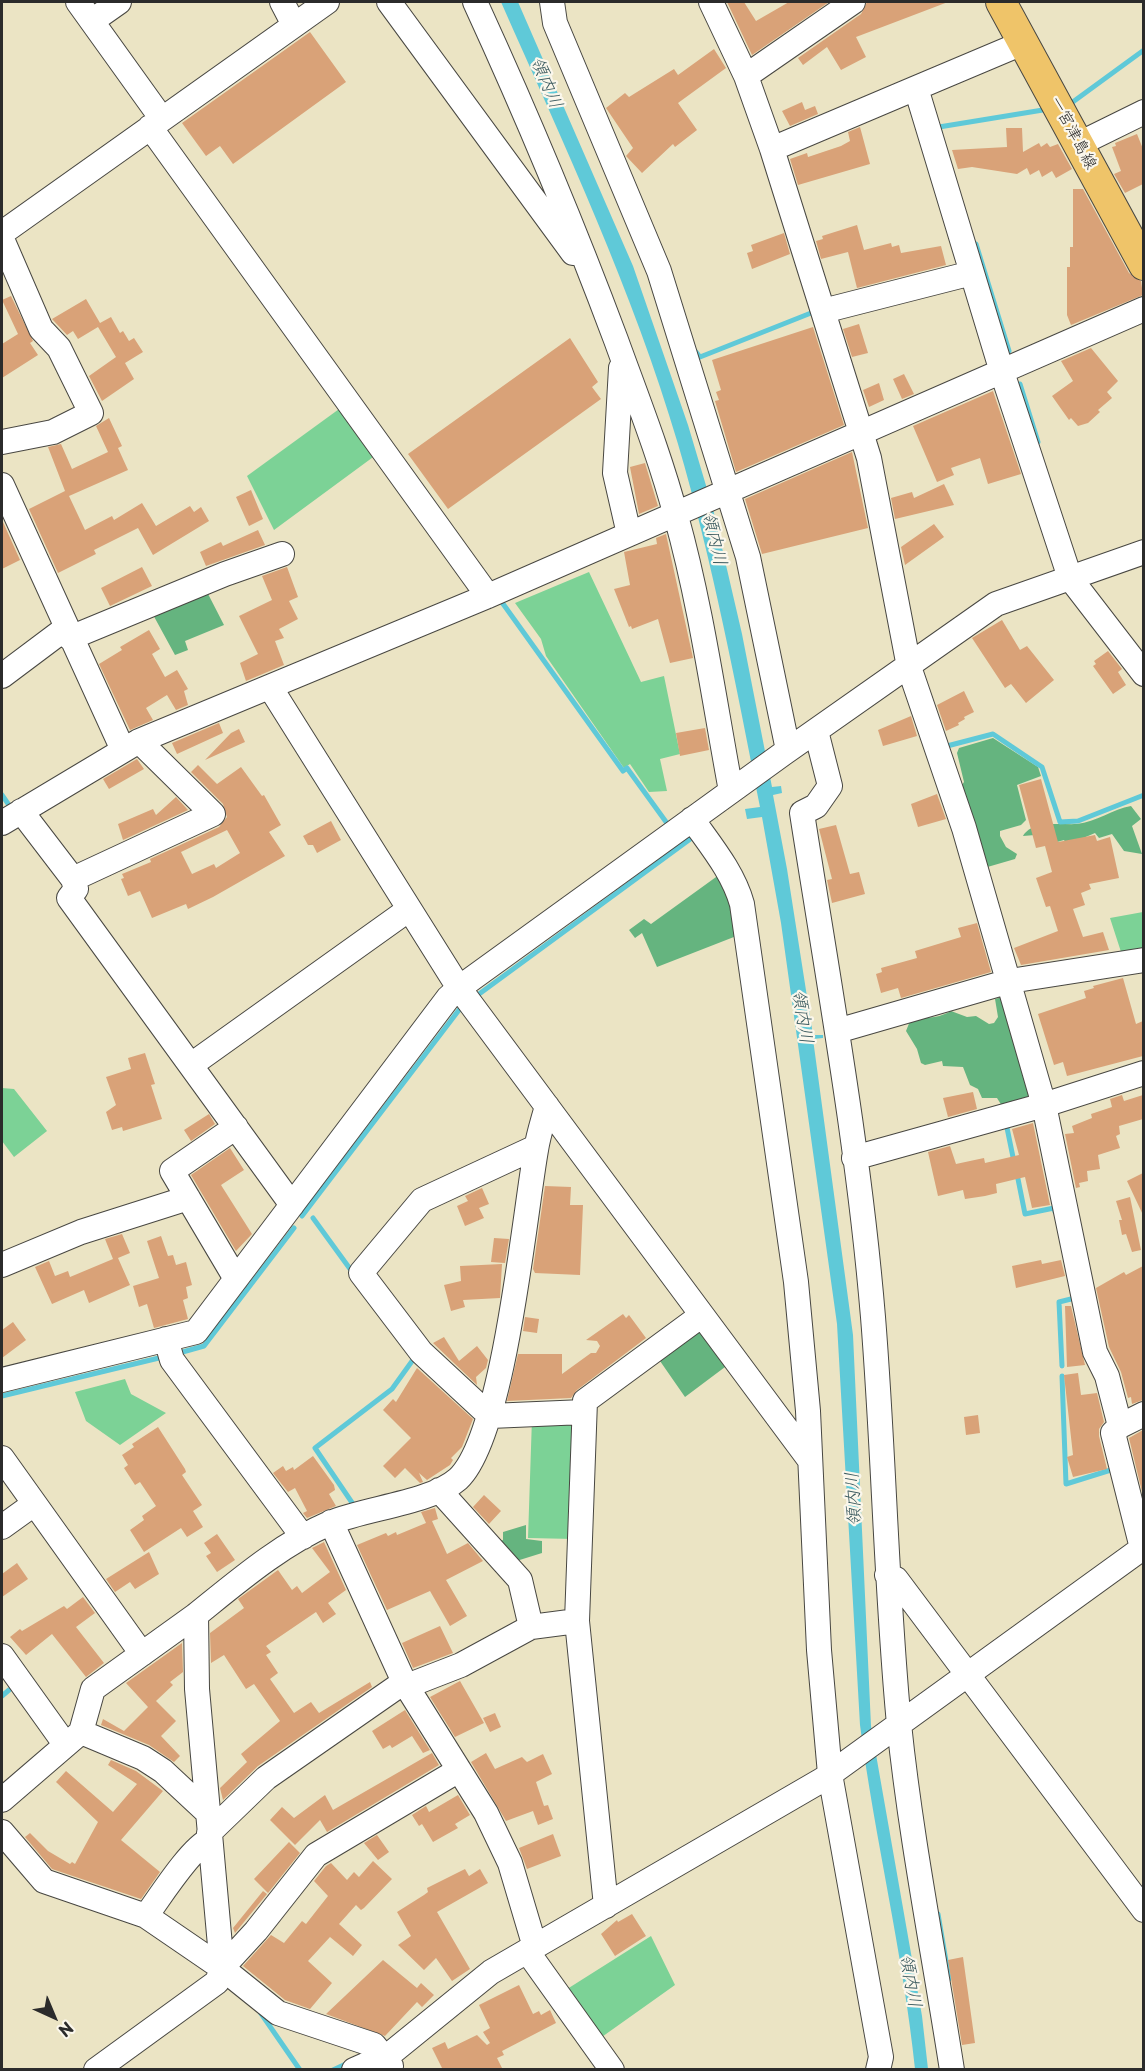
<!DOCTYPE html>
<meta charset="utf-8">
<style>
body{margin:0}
#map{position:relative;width:1145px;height:2071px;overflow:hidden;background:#ebe4c4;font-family:"Playpen Sans",sans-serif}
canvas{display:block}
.frame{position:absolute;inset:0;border:3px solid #2b2b2b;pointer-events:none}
.north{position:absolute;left:24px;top:1987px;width:60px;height:60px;-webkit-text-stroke:4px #fbf7ec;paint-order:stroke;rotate:136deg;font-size:16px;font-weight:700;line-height:24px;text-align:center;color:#2b2b2b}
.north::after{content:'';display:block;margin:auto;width:21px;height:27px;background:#2b2b2b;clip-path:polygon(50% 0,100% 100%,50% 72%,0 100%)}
</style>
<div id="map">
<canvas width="1145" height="2071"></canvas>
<div class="frame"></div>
<div class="north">N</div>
</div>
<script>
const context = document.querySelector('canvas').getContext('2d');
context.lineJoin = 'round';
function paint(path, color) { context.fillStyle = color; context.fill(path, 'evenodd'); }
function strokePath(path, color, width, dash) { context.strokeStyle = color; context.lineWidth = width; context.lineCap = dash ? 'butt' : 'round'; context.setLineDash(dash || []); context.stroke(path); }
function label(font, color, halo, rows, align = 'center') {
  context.font = font + ' "Playpen Sans","Klee One",sans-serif'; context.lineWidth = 4.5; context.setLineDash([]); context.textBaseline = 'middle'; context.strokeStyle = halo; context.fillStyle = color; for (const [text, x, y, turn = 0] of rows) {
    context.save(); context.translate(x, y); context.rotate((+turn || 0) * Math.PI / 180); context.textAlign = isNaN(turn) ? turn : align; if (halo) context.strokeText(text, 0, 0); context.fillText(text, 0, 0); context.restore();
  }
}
paint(new Path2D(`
 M346,404L380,452L274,530L247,476Z
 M589,572L641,682L664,676L680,754L660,759L667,791L649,792L630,764L624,768L546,656L541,639L515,603Z
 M1143,912V948L1122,955L1110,918Z
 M2,1088L14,1089L47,1131L14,1157L2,1141Z
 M125,1379L131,1394L166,1413L120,1445L86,1421L75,1392Z
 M576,1416L574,1539L528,1538L532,1418Z
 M651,1936L675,1985L599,2039L564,1991Z`), '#7cd296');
paint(new Path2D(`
 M206,590L224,625L185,641L188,650L175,655L151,611Z
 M993,738L1038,767L1041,776L1017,785L1026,820L1021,825L1000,831V836L1006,847L1017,854L1015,859L984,868L960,788L964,782L957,753L959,748Z
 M1131,806L1141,819L1132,826L1142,854L1124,851L1112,834L1099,838L1095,833L1067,845L1064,840L1043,846L1035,835L1023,836C1032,820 1061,825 1077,824C1096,822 1113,809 1131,806Z
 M723,872L739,935L657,967L642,933L635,938L629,930L644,919L651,924Z
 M1002,997L1030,1098L1002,1106L997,1098H982L978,1089L970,1085L963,1067L943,1066L942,1061L925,1065L921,1063L917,1049L906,1031L910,1021C927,1015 933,1021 951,1011L967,1017L976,1016L989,1024L994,1023L998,1017L995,999Z
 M703,1329L729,1364L685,1397L660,1361Z
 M526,1525V1539L542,1541V1553L510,1563L494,1544L503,1540V1532Z`), '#65b47f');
paint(new Path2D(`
 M501,2H518L633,266L688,425L713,509L742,634L772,787L781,786L782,793L773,795L787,869L813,1035H823V1038L813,1039L853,1335L871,1726L922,2016L928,2069H915C903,1953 875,1840 860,1725L837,1324L781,923L762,817L747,819L745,809L760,807C736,685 713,563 678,444C633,291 565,147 501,2Z`), '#5fc9d8');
strokePath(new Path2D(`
 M1070,104L1144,50
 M940,132L939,127L1049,109
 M976,244L1009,351
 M696,352L700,357L811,313
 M1020,384L1038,442
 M501,601L623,771L627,768L669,826
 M947,746L993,734L1042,767L1060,822L1078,821L1144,795
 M2,795L11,808
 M475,997L693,837
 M1006,1123L1014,1162
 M1017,1174L1025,1214L1054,1208L1055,1212
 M302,1216L462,1006
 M313,1218L353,1273
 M179,1353L204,1346L294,1228
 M1062,1366L1059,1302L1075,1298
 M1062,1376L1066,1484L1114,1469
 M2,1396L163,1357
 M355,1507L315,1448L392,1389L415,1357
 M2,1696L9,1690
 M938,1914L949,1979
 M260,2012L300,2070
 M333,2070L348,2063`), '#5fc9d8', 5);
paint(new Path2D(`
 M727,2H744L756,21L789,2H829L752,55Z
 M867,2H948L856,37L866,57L841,70L827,47L803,65L798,58L861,14Z
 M310,32L346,82L233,164L220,146L206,156L182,123Z
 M714,49L726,68L678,103L697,130L675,147L673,144L642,173L626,156L633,148L606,108L625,93L629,97L674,69L678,75Z
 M802,102L805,110L815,106L818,114L790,126L782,111Z
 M860,127L870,164L798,185L790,159L807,153L808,157L841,146L850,141L848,132Z
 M1006,128H1022L1023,152L1039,143L1041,147L1047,143L1050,147L1058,144L1072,169L1056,178L1052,171L1042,177L1039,170L1030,175L1027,168L1017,174L972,167L958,169L952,150L1007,147Z
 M1137,134L1143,149V184L1125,193L1114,174L1121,171L1112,147L1116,146L1115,143Z
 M1073,189H1083L1129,273L1141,281L1143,295L1071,325L1067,315V267H1070V247H1073Z
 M857,225L864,250L891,243L892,247L899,245L901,253L941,246L946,265L857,288L848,252L821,259L816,241L823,239L822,236Z
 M784,233L790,254L752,269L747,253L753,251L751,245Z
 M11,296L33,341L30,343L38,355L2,378V344L18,334L2,300Z
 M86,299L100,323L111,317L120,333L123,331L129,341L134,338L143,352L125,363L134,379L102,401L89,376L116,357L98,327L78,339L73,331L67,335L52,319Z
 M859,324L868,353L852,357L843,329Z
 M813,327L844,425L736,472L715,401L719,400L716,392L721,390L712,360Z
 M570,338L598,382L592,387L601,399L448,509L408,454Z
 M1091,348L1118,381L1107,392L1112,398L1098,410L1100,412L1088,423L1078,426L1071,418L1069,420L1052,396L1073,381L1061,361Z
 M904,374L914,394L902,399L893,379Z
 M879,383L884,400L869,407L863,390Z
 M993,391L1021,474L988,484L980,458L951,468L954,475L937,482L913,426Z
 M109,418L122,446L118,448L128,470L69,496L85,530L112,516L114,520L142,503L156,526L190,506L194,512L201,507L209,521L153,555L138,528L94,550L96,554L58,573L29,509L65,491L48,447L61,444L72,469L108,452L96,426Z
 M852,452L868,528L762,554L745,499Z
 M645,463L658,506L639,514L630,467Z
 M944,484L954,505L895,519L891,498L912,492L914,498Z
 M251,490L263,519L249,526L236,497Z
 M3,522L20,560L2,569V523Z
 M934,524L944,537L905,565L901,547Z
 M258,530L265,545L206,566L200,552L221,542L223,546Z
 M666,534L693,658L670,663L658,619L632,629L631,626L629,627L614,589L630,585L624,552L657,544L656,538Z
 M142,567L152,586L110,606L101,588Z
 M287,567L298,597L289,601L298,619L279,629L284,638L275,641L284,665L246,681L240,663L258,654L239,616L272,600L262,576Z
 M1002,620L1020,650L1027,646L1054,680L1026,703L1011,684L1005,688L972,638Z
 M149,630L160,649L152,654L165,677L177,670L188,689L184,691L188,705L176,710L167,695L146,708L153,720L130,730L99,664L122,650L120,647Z
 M1108,651L1122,669L1118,672L1126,685L1113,694L1093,666L1096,664L1094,661Z
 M964,691L974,712L964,717L965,719L958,723L959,725L946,731L937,705Z
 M911,716L917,736L883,746L878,730Z
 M219,723L223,733L177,754L172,743Z
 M705,728L709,750L680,756L676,733Z
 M239,729L245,742L205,760L231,733Z
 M137,759L144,769L109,789L103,779Z
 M198,765L217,784L241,767L262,796L264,795L281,825L269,832L285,856L213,897L188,909L186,904L152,918L140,891L128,896L121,879L124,878L122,874L151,862L150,859L219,827L227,817L223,804L191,772ZM227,830L240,853L216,868L214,864L192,874L181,852Z
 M1041,779L1058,842L1095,835L1097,841L1110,837L1119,878L1089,884L1091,889L1081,893L1085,905L1073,909L1083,937L1103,932L1109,950L1021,965L1014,948L1058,931L1050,906L1046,907L1036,878L1052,872L1045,846L1036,848L1019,785Z
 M937,794L946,819L918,827L911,804Z
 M176,797L188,810L123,840L118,824L153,809L156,815Z
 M331,821L341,840L317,853L313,845H308L303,836Z
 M836,825L850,874L859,872L865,894L832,903L827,880L832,879L819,829Z
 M977,923L991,972L901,998L898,988L881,993L876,974L882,972L881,968L917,958L915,951L961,937L958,928Z
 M1123,978L1136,1024L1143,1021V1056L1067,1076L1063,1062L1054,1065L1038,1014L1086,998L1084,991L1094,988L1093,986Z
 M145,1053L155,1084L151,1085L162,1119L123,1131L122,1127L112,1130L106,1112L116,1105L106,1077L131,1069L128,1058Z
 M973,1092L977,1109L948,1117L943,1098Z
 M1122,1095L1124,1101L1143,1095V1119L1119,1126L1120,1134L1116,1136L1120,1148L1098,1155L1100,1169L1087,1171L1088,1181L1079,1183L1080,1187L1076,1188L1065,1134L1074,1133L1072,1126L1092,1118L1091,1114L1112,1107L1110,1099Z
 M209,1114L215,1124L191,1141L184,1130Z
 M1033,1123L1050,1205L1032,1208L1025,1177L996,1184L997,1193L985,1196L965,1199L963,1190L938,1196L928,1152L950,1146L956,1164L984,1158L985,1163L1019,1155L1012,1129Z
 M230,1148L244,1170L221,1185L252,1234L236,1251L191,1175Z
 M1143,1173V1215L1127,1181Z
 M545,1186L571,1187L570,1205H583L580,1275L535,1273L533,1269Z
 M482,1188L489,1204L479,1208L484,1218L465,1226L457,1206L468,1201L465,1196Z
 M1130,1197L1141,1250L1132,1252L1126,1234L1122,1235L1119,1220H1122L1116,1201Z
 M122,1234L130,1253L118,1258L130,1285L89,1303L84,1290L52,1304L35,1267L49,1261L55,1276L68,1271L70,1277L113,1259L105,1239Z
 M161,1236L168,1256L173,1255L176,1265L186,1262L192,1285L186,1287L188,1298L183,1300L188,1319L154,1328L147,1304L139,1307L133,1286L159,1278L147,1241Z
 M494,1238L509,1239L505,1263L491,1262Z
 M1041,1260L1042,1264L1061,1260L1065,1276L1016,1288L1012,1266Z
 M502,1264L500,1298L463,1300L465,1307L451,1311L444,1285L461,1281L460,1266Z
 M1143,1266V1400L1132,1404L1131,1397L1128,1398L1121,1372L1109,1347L1096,1288L1124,1272L1126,1275Z
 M1065,1306H1071L1085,1365L1067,1367Z
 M623,1314L626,1318L629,1315L646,1338L577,1390L571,1398L507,1401L518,1354H562V1374L591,1353H596L600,1346L597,1341L586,1340Z
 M525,1317L539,1319L537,1333L523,1331Z
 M13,1322L26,1340L2,1358V1330Z
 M444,1337L459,1361L477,1346L488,1360L486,1368L476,1377L477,1385L433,1343Z
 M417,1368L473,1419L462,1447L451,1458L453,1460L450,1465L427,1480L419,1473L423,1482L420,1483L405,1468L395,1478L383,1466L411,1438L383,1410L393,1399L396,1402Z
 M1078,1373L1081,1395L1097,1393L1104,1422L1099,1429V1436L1107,1469L1073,1477L1067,1457L1073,1455L1064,1375Z
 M978,1415L980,1433L966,1435L964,1417Z
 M158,1427L185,1469L186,1472L182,1475L202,1505L193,1511L203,1527L187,1537L181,1528L144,1552L130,1530L144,1520L142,1516L156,1506L140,1482L135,1485L124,1468L128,1465L122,1455L134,1447L132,1444Z
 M1143,1430V1496L1129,1438Z
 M313,1456L334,1485L335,1490L329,1494L336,1506L307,1518L303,1513L307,1511L295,1488L288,1492L273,1473L283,1466L286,1471L293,1467L294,1470Z
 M484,1495L501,1511L489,1524L473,1507Z
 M435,1508L438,1519L432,1521L447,1554L468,1543L483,1561L446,1580L467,1616L450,1626L430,1591L387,1610L357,1545L386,1533L388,1536L396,1532L397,1535L426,1523L421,1512Z
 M217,1534L235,1560L217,1572L206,1556L211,1553L204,1543Z
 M324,1542L346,1590L328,1603L336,1614L323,1623L316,1612L266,1646L271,1652L266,1655L278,1673L270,1679L294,1713L311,1702L319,1713L370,1682L372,1687L258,1766L223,1800L220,1788L247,1762L241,1754L280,1721L254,1684L246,1689L224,1655L211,1663L210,1633L244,1608L238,1599L278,1570L292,1590L297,1586L302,1593L330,1572L312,1548Z
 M149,1552L159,1574L135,1589L130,1582L115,1592L106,1579Z
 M17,1563L28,1579L2,1597V1574Z
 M83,1597L95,1613L76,1627L104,1663L86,1677L52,1634L26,1655L10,1637L20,1629L22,1631L64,1606L67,1609Z
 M440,1626L453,1653L413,1668L402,1643Z
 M182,1643L183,1672L170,1682L173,1685L156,1701L176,1721L161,1736L180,1756L174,1762L149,1745L101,1725L103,1719L124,1731L148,1707L126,1683Z
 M460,1681L484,1723L455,1737L430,1697Z
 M405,1710L430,1750L423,1753L412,1736L392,1748L390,1745L383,1749L372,1731Z
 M495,1713L501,1727L490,1732L483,1718Z
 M432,1753L439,1765L327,1832L320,1820L295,1845L270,1820L282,1807L294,1818L325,1795L333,1810Z
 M486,1753L495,1769L522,1757L527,1762L543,1754L552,1774L536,1782L544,1806L548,1805L553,1819L538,1825L533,1811L506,1821L471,1762Z
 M111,1760L136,1771L163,1791L121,1840L160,1872L141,1899L52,1869L25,1837L30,1833L48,1851L70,1864L72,1862L75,1864L98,1822L56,1782L66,1771L113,1812L137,1784L108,1765Z
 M458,1795L470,1815L455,1824L458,1828L433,1842L422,1824L419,1826L412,1815L426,1806L429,1812Z
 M553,1834L561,1856L527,1869L519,1848Z
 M377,1835L389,1852L378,1860L364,1843Z
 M289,1842L300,1853L268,1893L254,1879Z
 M373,1861L392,1879L364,1908L361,1910L356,1905L339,1924L362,1945L353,1956L330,1937L308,1961L332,1983L310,2009L285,2000L243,1966L271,1935L284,1943L302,1921L306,1924L328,1896L314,1881L326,1866L331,1863L347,1880L354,1872L359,1877Z
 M465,1869L469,1876L480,1869L488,1883L437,1912L470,1969L452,1981L436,1958L424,1970L398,1945L411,1936L397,1912L424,1895L428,1892L427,1888Z
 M263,1891L267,1894L235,1933L233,1928Z
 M632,1914L646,1936L615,1956L601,1934L617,1920L618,1922Z
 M963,1957L975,2043L962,2045L948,1960Z
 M383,1960L417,1988L421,1983L434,1995L422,2007L417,2002L385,2036L326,2014Z
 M519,1985L533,2014L539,2011L541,2015L550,2010L556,2023L502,2051L504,2055L497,2058L503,2070H443L432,2048L445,2042L448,2049L477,2035L487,2045L490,2043L483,2032L490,2028L479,2005Z`), '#d9a278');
const minor = new Path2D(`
 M78,2L162,119
 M282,2L294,25
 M389,2L573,253
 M475,2C526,113 573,225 616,340C637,398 660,456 676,516C701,605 714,700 731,791
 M552,2L555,23L659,271L748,557L788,750
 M711,2L746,76L772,149L869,458L909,667L964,828L1044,1105L1095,1352L1107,1376L1120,1426L1113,1433L1142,1548
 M92,21L119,2
 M1025,42L916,88L1002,372L1070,578L1144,674
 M746,76L853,2
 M150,127L488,596
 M1079,144L1144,112
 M772,149L916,88
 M2,233L327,2
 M2,239L41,329L59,348L91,413L53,432L2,442
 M823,311L972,273
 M621,368L615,473L629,534
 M2,485L123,750
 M70,638L225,574L282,554
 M2,676L66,628
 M270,687L459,988L809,1459
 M816,731L830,786L816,806L802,813C828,980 859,1148 873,1317C884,1453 886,1588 899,1724C911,1840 934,1954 952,2070
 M21,811L73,879L76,889L69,898L292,1205
 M692,819C711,846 733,872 742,904L796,1282L808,1411L819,1650L830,1774L881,2057L878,2070
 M2,823L139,741L488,596L1144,309
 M73,879L213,814L139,741
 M837,1031L1010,981L1144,960
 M191,1065L408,910
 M236,1127L172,1171L236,1279
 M536,1147L422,1200L361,1273L421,1352L490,1416L584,1412
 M854,1158L1044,1105L1144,1073
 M2,1265L81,1232L188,1198
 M166,1339L172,1360L303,1537
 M2,1380L196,1332L448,998L459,988L784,753L996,604L1144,552
 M1120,1426L1144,1414
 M2,1458L142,1654
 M439,1490L520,1580L531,1627
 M331,1522L404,1682L486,1813L510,1863L535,1947
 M2,1527L34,1504
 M887,1575L896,1579L1144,1910
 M2,1656L65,1744
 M407,1686L461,1665L531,1627L577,1621
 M81,1732L93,1689L196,1615
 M2,1800L81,1732L143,1758L163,1771L207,1812
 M2,1832L44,1881L146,1916L222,1968L278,2013L374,2045L391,2066
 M209,1833L266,1778L404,1682
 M606,1906L577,1621L585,1401L702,1315
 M146,1916C160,1897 190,1849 209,1840
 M527,1951L612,2070
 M222,1968L197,1689L196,1615C237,1582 281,1544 330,1523C365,1508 431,1503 458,1479C504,1436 524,1218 536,1150C538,1136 543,1121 547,1106
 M96,2070L217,1982L222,1968L256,1931L316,1855L459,1770
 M354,2070L390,2054L491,1972L822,1780L1144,1547`);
const major = new Path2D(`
 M1001,2L1144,265`);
strokePath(minor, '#484742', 26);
strokePath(major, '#484742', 32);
strokePath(minor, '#fff', 24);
strokePath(major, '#efc469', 30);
label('16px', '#2b2b2b', '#fbf7ec', [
 ["一宮津島線",1073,133,62]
]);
label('italic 18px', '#3b5a5f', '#fbf7ec', [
 ["領内川",546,83,67],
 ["領内川",714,539,77],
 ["領内川",802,1017,81],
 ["領内川",854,1499,-93],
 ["領内川",910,1981,80]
]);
</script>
